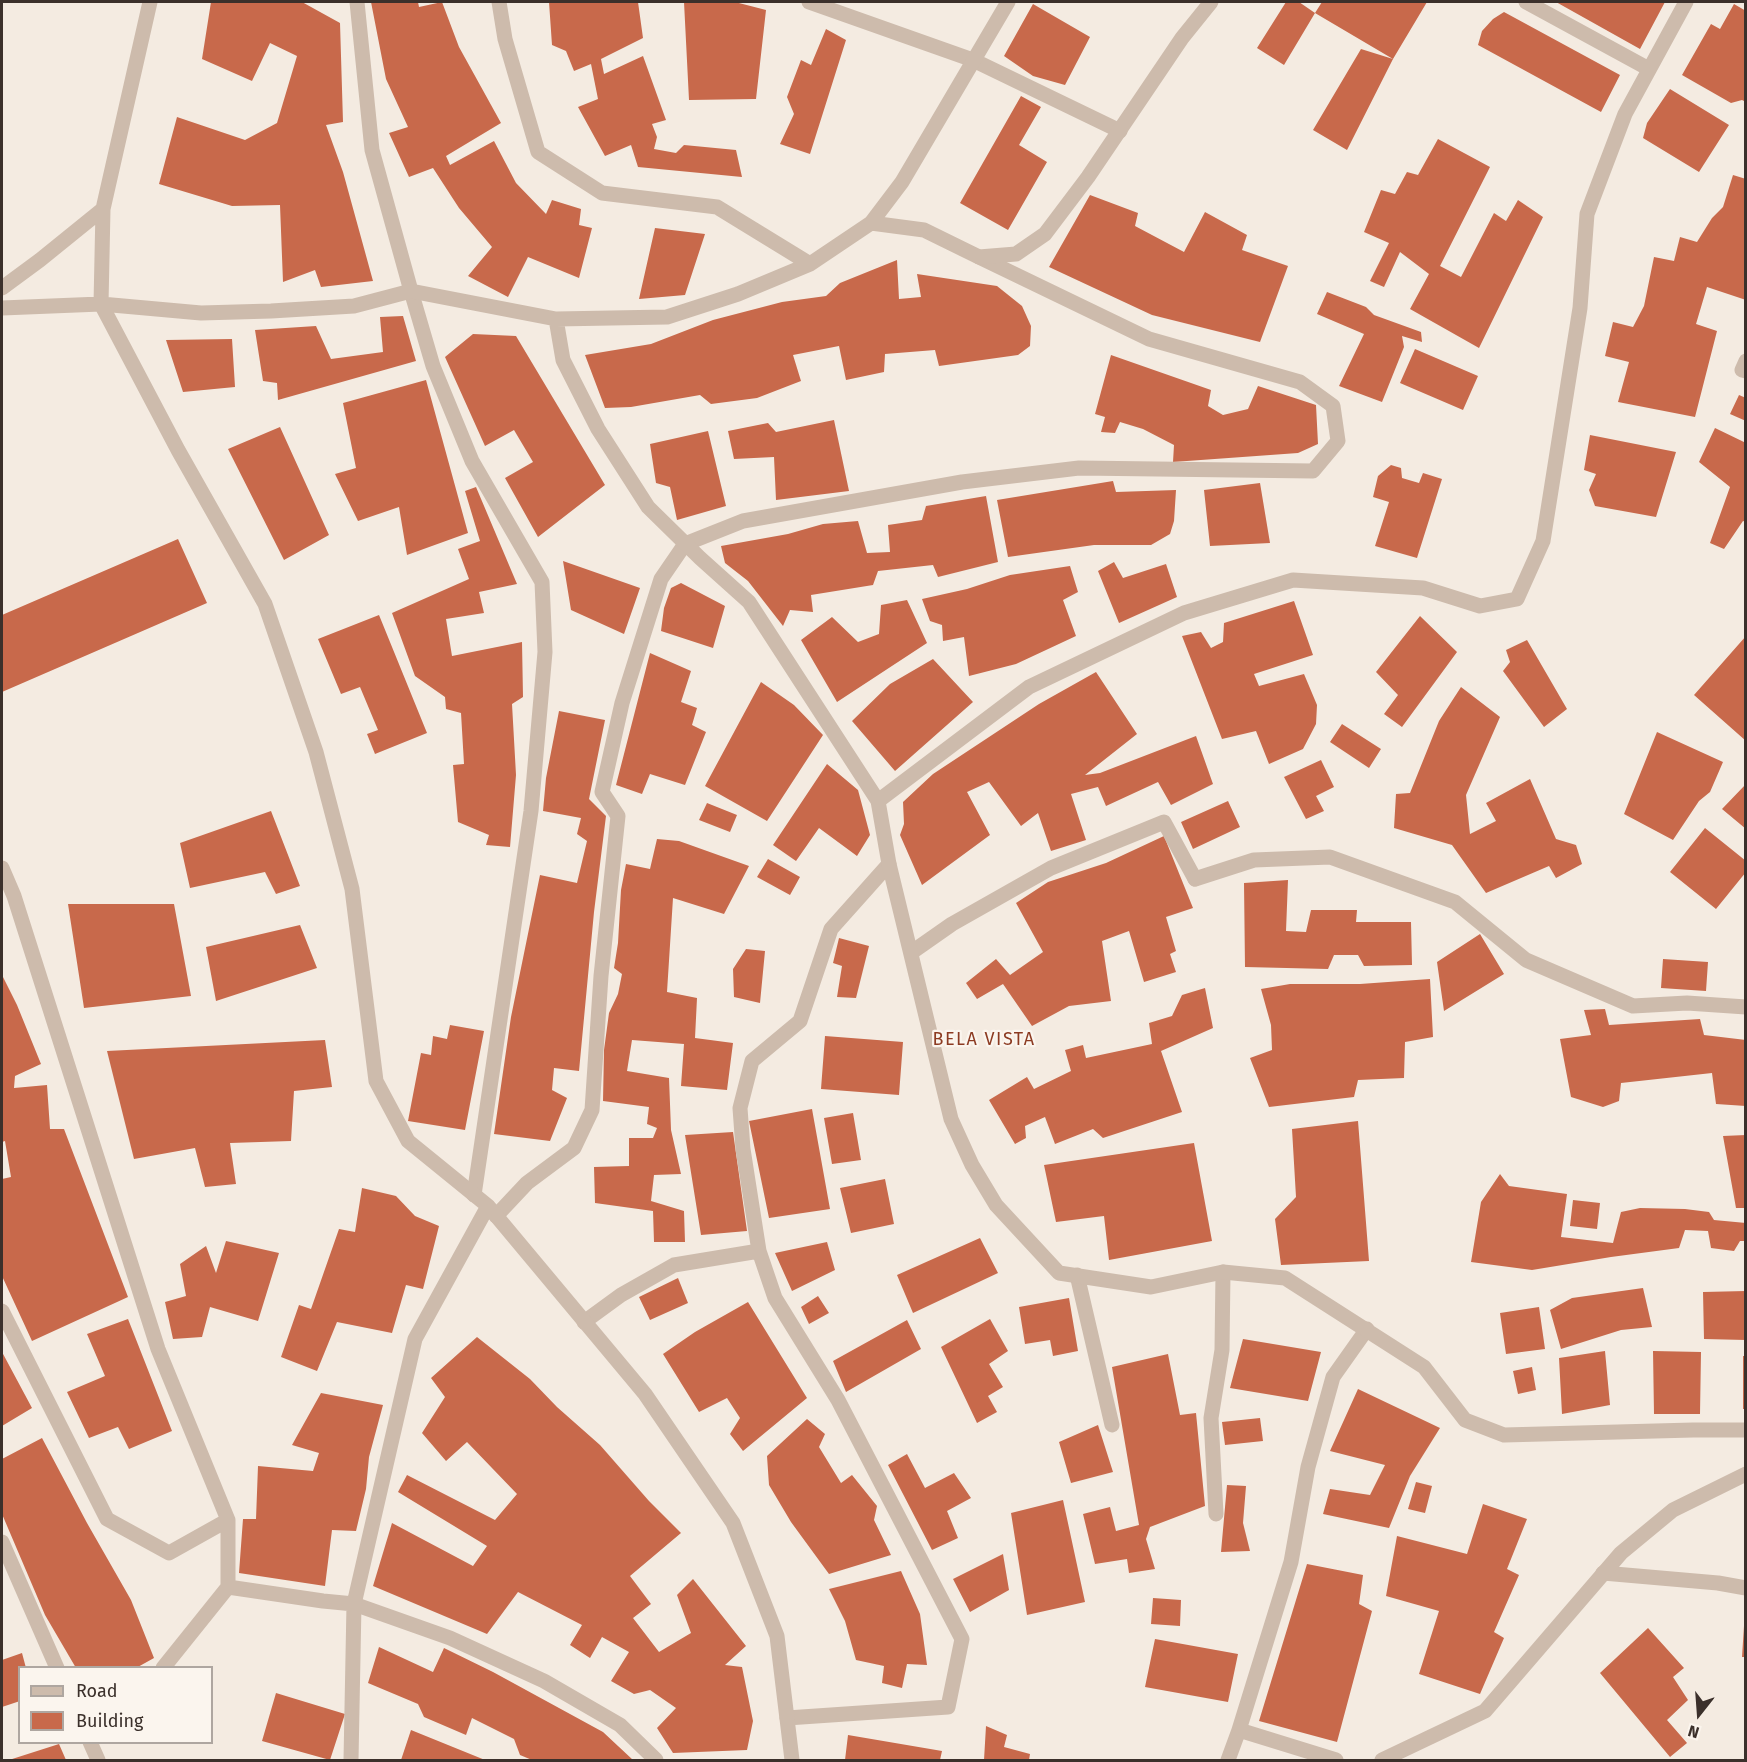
<!DOCTYPE html>
<style>
body{margin:0}
#map{position:relative;width:1747px;height:1762px;overflow:hidden;background:#f4ebe1;font-family:"Fira Sans",sans-serif}
canvas{display:block}
.frame{position:absolute;inset:0;border:3px solid #3b302b;pointer-events:none}
.legend{position:absolute;left:18px;top:1666px;width:195px;height:78px;box-sizing:border-box;background:#fbf5ee;border:2px solid #aea6a0;margin:0;padding:8px 10px;list-style:none;font-size:18px;color:#3b302b}
.legend li{display:flex;align-items:center;gap:12px;height:30px}
.legend b{width:30px;border:2px solid #aea6a0}
.north{position:absolute;left:1669px;top:1684px;width:60px;height:60px;-webkit-text-stroke:4px #fbf5ee;paint-order:stroke;rotate:197deg;font-size:16px;font-weight:700;line-height:24px;text-align:center;color:#3b302b}
.north::after{content:'';display:block;margin:auto;width:21px;height:27px;background:#3b302b;clip-path:polygon(50% 0,100% 100%,50% 72%,0 100%)}
</style>
<div id="map">
<canvas width="1747" height="1762"></canvas>
<div class="frame"></div>
<ul class="legend">
<li><b style="height:8px;background:#cdbbac"></b>Road</li>
<li><b style="height:16px;background:#c8694b"></b>Building</li>
</ul>
<div class="north">N</div>
</div>
<script>
const context = document.querySelector('canvas').getContext('2d');
context.lineJoin = 'round';
function paint(path, color) { context.fillStyle = color; context.fill(path, 'evenodd'); }
function strokePath(path, color, width, dash) { context.strokeStyle = color; context.lineWidth = width; context.lineCap = dash ? 'butt' : 'round'; context.setLineDash(dash || []); context.stroke(path); }
function label(font, color, halo, rows, align = 'center') {
  context.font = font + ' "Fira Sans",sans-serif'; context.lineWidth = 4.5; context.setLineDash([]); context.textBaseline = 'middle'; context.strokeStyle = halo; context.fillStyle = color; for (const [text, x, y, turn = 0] of rows) {
    context.save(); context.translate(x, y); context.rotate((+turn || 0) * Math.PI / 180); context.textAlign = isNaN(turn) ? turn : align; if (halo) context.strokeText(text, 0, 0); context.fillText(text, 0, 0); context.restore();
  }
}
paint(new Path2D(`
 M211,2H302L340,23L343,122L326,125L343,172L373,281L321,287L315,270L283,282L280,205L232,206L159,184L177,117L245,140L277,123L297,56L270,43L252,81L202,59Z
 M371,2H418L419,7L442,2L459,47L501,123L446,156L450,165L494,141L516,183L546,214L552,200L581,209L579,225L592,228L579,278L528,257L508,297L468,276L492,247L459,208L433,168L409,177L389,133L408,127L386,79Z
 M549,2H638L643,38L601,59L604,74L643,56L666,120L652,124L657,137L654,149L676,153L684,145L736,150L742,177L638,167L631,145L605,156L578,107L598,99L591,64L574,71L566,51L552,45Z
 M684,2H735L766,10L756,99L689,100Z
 M1286,2H1299L1315,13L1284,65L1257,48Z
 M1322,2H1427L1393,59L1315,13Z
 M1556,2H1665L1640,49Z
 M1033,4L1090,37L1065,85L1033,76L1004,56Z
 M1734,4L1746,11V102L1742,100L1731,103L1682,75L1711,24L1720,29Z
 M1504,12L1620,75L1601,112L1478,45L1482,31L1493,19Z
 M826,29L846,40L810,154L780,144L794,114L787,97L801,60L811,65Z
 M1361,49L1393,59L1347,150L1313,130Z
 M1670,89L1729,125L1699,172L1643,138L1647,123Z
 M1021,96L1041,107L1019,145L1047,162L1008,230L960,203Z
 M1438,139L1490,167L1440,266L1461,277L1494,213L1506,221L1518,200L1543,217L1479,348L1410,309L1429,274L1400,252L1384,287L1370,281L1389,243L1364,232L1381,190L1395,194L1407,172L1418,175Z
 M1733,175L1746,179V300L1707,287L1696,324L1717,331L1695,417L1618,402L1629,362L1605,356L1613,322L1633,327L1644,306L1654,257L1674,261L1680,237L1697,242L1712,218L1723,207Z
 M1090,195L1138,213L1135,226L1184,252L1205,212L1247,235L1242,250L1288,266L1260,342L1152,315L1049,267Z
 M655,228L705,234L685,295L639,299Z
 M897,260L899,299L921,297L917,274L997,286L1022,306L1031,326L1030,346L1018,355L939,366L935,350L885,354L884,372L846,380L839,346L793,355L801,381L757,398L711,404L700,395L631,407L605,408L585,355L651,344L713,320L782,302L826,296L840,283Z
 M1327,292L1366,307L1374,315L1421,332L1422,342L1402,336L1404,347L1382,402L1339,386L1364,334L1317,314Z
 M403,316L416,361L278,400L277,383L263,381L255,330L316,326L331,359L383,352L380,317Z
 M473,334L516,336L605,485L538,537L505,478L533,462L514,430L485,446L445,357Z
 M232,339L235,387L183,392L166,340Z
 M1415,349L1478,376L1463,410L1400,383Z
 M1111,355L1211,390L1208,406L1223,415L1248,409L1258,386L1316,405L1318,444L1298,453L1173,462L1174,445L1143,429L1120,422L1115,433L1101,432L1105,417L1095,414Z
 M426,380L468,533L407,555L399,507L358,521L335,474L356,468L343,403Z
 M1739,395L1746,398V421L1730,414Z
 M834,420L849,491L776,500L774,457L734,459L728,431L768,423L776,432Z
 M280,427L329,535L284,560L228,449Z
 M1715,428L1746,443V522L1743,521L1724,549L1710,543L1730,487L1699,462Z
 M708,431L726,506L677,520L670,487L656,483L650,444Z
 M1590,435L1676,452L1656,517L1595,506L1589,490L1596,474L1584,470Z
 M1391,465L1401,468L1402,478L1419,483L1423,473L1442,479L1417,558L1375,546L1389,502L1373,497L1378,476Z
 M1113,481L1116,492L1176,490L1174,521L1170,534L1151,545H1094L1008,557L997,500Z
 M1260,483L1270,543L1210,546L1204,490Z
 M476,487L517,584L479,592L484,613L446,619L452,656L522,642L523,697L512,704L516,775L510,847L486,845L489,835L458,822L453,765L464,764L461,713L446,709L445,697L415,676L392,613L469,579L458,549L480,541L465,491Z
 M986,496L998,562L938,577L933,565L878,571L873,585L811,595L813,612L790,610L783,626L748,581L725,563L721,546L788,534L823,524L858,521L867,553L890,552L888,525L922,520L926,506Z
 M178,539L207,603L2,692V615Z
 M563,561L640,588L624,634L571,610Z
 M1114,562L1123,578L1166,564L1177,597L1119,623L1098,571Z
 M1070,566L1078,592L1063,600L1076,636L1016,664L969,676L964,637L943,641L942,625L930,621L922,599L967,589L1010,575Z
 M681,583L725,606L713,648L661,631L664,608L671,588Z
 M907,600L927,643L837,702L801,640L832,617L858,642L879,634L881,605Z
 M1294,601L1313,655L1254,674L1259,686L1304,674L1317,705L1316,724L1303,749L1269,764L1256,731L1222,739L1182,636L1201,632L1211,648L1223,642L1224,623Z
 M379,615L427,733L375,754L367,734L378,730L360,687L341,694L318,639Z
 M1420,616L1457,652L1402,727L1384,714L1398,695L1376,672Z
 M1746,636V741L1694,695Z
 M1527,640L1567,709L1544,727L1503,671L1510,662L1506,650Z
 M650,653L691,671L681,702L697,708L692,725L706,732L685,785L650,774L642,794L616,785Z
 M933,659L973,702L895,771L852,721L890,684Z
 M1096,672L1137,734L1085,775L1100,773L1196,736L1213,784L1171,805L1158,782L1106,806L1098,787L1071,794L1086,840L1051,851L1038,813L1021,826L989,782L967,792L990,835L922,885L900,835L904,824L903,802L933,774L1039,704Z
 M761,682L794,705L823,735L767,821L705,786Z
 M1461,687L1500,717L1466,795L1470,834L1496,821L1486,803L1530,779L1556,839L1576,845L1582,864L1556,878L1549,866L1486,893L1452,845L1394,828L1396,794L1410,793L1439,721Z
 M559,711L605,720L589,799L606,816L594,912L579,1071L554,1068L552,1090L567,1098L550,1141L494,1134L511,1017L540,875L577,883L587,841L577,834L581,818L543,811L546,778Z
 M1342,724L1381,749L1369,768L1330,742Z
 M1657,732L1723,762L1710,792L1699,801L1673,840L1624,814Z
 M1321,760L1334,787L1316,796L1324,811L1306,819L1284,777Z
 M827,764L858,790L870,835L857,856L819,828L796,861L773,845Z
 M1746,784V829L1722,809Z
 M1228,801L1240,827L1193,849L1181,822Z
 M707,803L737,815L730,832L699,820Z
 M271,811L300,886L276,894L265,872L190,888L180,843Z
 M1705,828L1746,861V872L1716,909L1670,872Z
 M1164,836L1193,908L1166,917L1176,951L1170,954L1176,972L1144,982L1129,931L1102,941L1111,1001L1069,1006L1032,1026L1003,984L977,999L966,983L996,959L1010,975L1043,952L1016,903L1048,882L1106,863Z
 M657,839L679,841L749,866L724,914L673,898L667,992L697,998L695,1038L733,1043L727,1090L681,1086L684,1044L632,1040L627,1071L669,1078L671,1130L681,1174L654,1175L651,1201L684,1211L685,1242H654L653,1211L595,1203L594,1167L629,1166V1138H653L657,1128L647,1124L649,1107L603,1101L604,1050L609,1013L618,994L622,974L614,968L618,943L621,890L626,864L650,869Z
 M768,859L800,877L790,895L757,877Z
 M1288,880L1286,931L1306,932L1311,910H1357L1356,922H1411L1412,965L1364,966L1358,955H1334L1328,969L1245,967L1244,883Z
 M68,904H174L191,996L84,1008Z
 M300,925L317,968L216,1001L206,947Z
 M1480,934L1504,974L1444,1011L1437,962Z
 M839,938L869,946L856,998L837,997L842,966L833,963Z
 M746,949L765,951L760,1003L734,997L733,969Z
 M1663,959L1708,962L1706,991L1661,988Z
 M2,975L17,1005L41,1064L15,1076L14,1088L47,1085L50,1129H64L128,1297L32,1341L2,1276V1179L11,1177L5,1141L2,1142Z
 M1430,979L1433,1037L1405,1042L1404,1078L1358,1080L1354,1097L1269,1107L1250,1058L1272,1050L1271,1025L1261,989L1290,984H1360Z
 M1205,988L1213,1028L1161,1051L1182,1112L1103,1138L1093,1129L1055,1144L1045,1117L1025,1126L1026,1138L1015,1144L989,1100L1027,1077L1034,1089L1071,1071L1065,1050L1083,1045L1086,1058L1152,1044L1149,1023L1172,1016L1182,995Z
 M1605,1009L1609,1025L1700,1019L1704,1035L1746,1040V1106L1716,1104L1712,1073L1621,1083L1619,1101L1603,1107L1571,1097L1560,1039L1591,1035L1584,1010Z
 M450,1025L484,1031L465,1130L408,1121L421,1053L431,1055L433,1036L447,1039Z
 M825,1036L903,1042L899,1095L821,1089Z
 M325,1040L332,1087L294,1091L291,1141L230,1143L236,1184L205,1187L195,1148L134,1159L107,1051Z
 M812,1109L830,1209L769,1218L749,1121Z
 M853,1113L861,1160L832,1164L824,1118Z
 M1358,1121L1369,1261L1281,1265L1275,1219L1296,1197L1292,1129Z
 M733,1132L747,1231L701,1235L685,1135Z
 M1746,1135V1208H1736L1723,1136Z
 M1194,1143L1212,1241L1109,1260L1104,1216L1056,1222L1044,1165Z
 M1500,1174L1509,1186L1567,1194L1561,1237L1613,1243L1621,1212L1640,1208L1685,1209L1709,1212L1714,1220L1746,1223V1241H1740L1734,1251L1711,1248L1708,1231L1685,1230L1679,1248L1611,1257L1532,1270L1471,1262L1481,1202Z
 M885,1179L894,1224L851,1233L840,1188Z
 M362,1188L396,1196L415,1216L439,1226L423,1289L406,1285L392,1333L337,1322L317,1371L281,1357L299,1305L311,1309L339,1229L355,1232Z
 M1573,1200L1600,1203L1597,1229L1570,1226Z
 M980,1238L998,1273L913,1313L897,1275Z
 M226,1241L279,1253L258,1321L210,1307L202,1337L173,1339L165,1302L186,1296L180,1264L206,1246L216,1273Z
 M827,1242L835,1270L792,1291L775,1253Z
 M678,1278L688,1303L650,1320L639,1297Z
 M1643,1288L1652,1327L1621,1330L1561,1349L1550,1310L1572,1298Z
 M1746,1291V1340L1704,1339L1703,1292Z
 M818,1296L829,1313L809,1324L801,1307Z
 M1069,1298L1078,1351L1053,1356L1050,1340L1025,1344L1019,1307Z
 M748,1302L807,1398L743,1451L730,1434L740,1418L727,1398L699,1412L663,1354L695,1332Z
 M1539,1307L1545,1349L1506,1354L1500,1313Z
 M128,1319L172,1431L129,1449L118,1427L89,1438L67,1392L105,1376L87,1334Z
 M990,1319L1008,1351L989,1364L1003,1387L988,1396L997,1412L977,1423L941,1347Z
 M907,1320L921,1349L846,1392L833,1361Z
 M477,1337L530,1379L557,1407L600,1445L649,1501L681,1533L630,1576L651,1604L633,1618L659,1652L691,1633L677,1595L693,1579L746,1646L725,1665L742,1667L753,1721L747,1750L673,1753L657,1728L676,1708L650,1690L634,1694L611,1681L629,1652L602,1637L590,1658L570,1645L582,1625L518,1592L487,1634L373,1586L392,1523L473,1566L487,1546L398,1492L407,1475L495,1520L517,1494L467,1442L446,1461L422,1433L445,1397L431,1378Z
 M1243,1339L1321,1352L1308,1401L1230,1388Z
 M1605,1351L1610,1405L1562,1414L1559,1358Z
 M1653,1351L1701,1352L1700,1414H1654Z
 M2,1352L32,1408L2,1426Z
 M1168,1354L1180,1415L1196,1413L1205,1506L1150,1527L1146,1539L1155,1569L1129,1573L1127,1559L1095,1564L1083,1514L1110,1507L1116,1531L1139,1525L1112,1367Z
 M1743,1356H1746V1409H1743Z
 M1532,1367L1536,1390L1518,1394L1513,1371Z
 M1358,1389L1440,1428L1410,1476L1389,1528L1323,1514L1330,1489L1370,1495L1385,1465L1330,1451Z
 M321,1393L383,1405L369,1457L366,1489L356,1531L332,1530L325,1586L239,1573L243,1519H256L258,1466L313,1471L319,1453L292,1445Z
 M1260,1418L1263,1441L1225,1445L1222,1422Z
 M807,1419L825,1434L819,1447L841,1483L852,1475L877,1506L874,1520L891,1555L829,1574L791,1522L769,1485L767,1456Z
 M1098,1425L1113,1472L1071,1483L1059,1442Z
 M42,1438L87,1523L131,1600L154,1658L136,1668H76L45,1615L2,1514V1459Z
 M907,1454L925,1488L954,1473L971,1498L947,1511L958,1538L932,1550L888,1465Z
 M1416,1482L1432,1486L1425,1513L1408,1509Z
 M1227,1485L1246,1486L1243,1523L1250,1551L1221,1552Z
 M1063,1500L1085,1602L1027,1615L1011,1513Z
 M1483,1504L1527,1519L1507,1569L1519,1575L1494,1632L1504,1638L1480,1694L1419,1674L1439,1611L1386,1596L1397,1536L1467,1554Z
 M1003,1554L1009,1590L970,1612L953,1579Z
 M1307,1564L1363,1575L1359,1604L1372,1611L1337,1742L1259,1721Z
 M901,1571L920,1614L927,1665L907,1664L902,1688L882,1683L884,1666L856,1660L845,1621L829,1589Z
 M1153,1598L1181,1600L1180,1626L1151,1624Z
 M1744,1626H1746V1657H1742Z
 M1648,1628L1684,1668L1673,1677L1688,1700L1667,1720L1687,1743L1670,1757L1600,1673Z
 M1155,1639L1238,1654L1228,1702L1145,1687Z
 M379,1647L433,1672L444,1648L493,1672L603,1732L633,1760H532L520,1755L514,1739L472,1718L466,1735L424,1717L418,1704L368,1683Z
 M22,1653L26,1668H20V1701L2,1707V1660Z
 M276,1693L345,1714L330,1760L262,1741Z
 M986,1726L1007,1735L1004,1747L1030,1754L1029,1760H984Z
 M411,1730L485,1760H401Z
 M848,1735L942,1751L940,1760H845Z
 M59,1744L66,1760H9Z`), '#c8694b');
strokePath(new Path2D(`
 M809,2L973,60L1120,131
 M411,291L433,366L472,461L542,582L545,652L531,811L474,1195
 M912,952L952,924L1051,868L1164,822L1195,879
 M496,1216L527,1183L574,1148L592,1110L601,976L618,816L602,792L622,703L661,579L685,544L743,521L962,482L1079,468L1313,471L1338,441L1333,406L1300,382L1149,339L979,257
 M759,1251L775,1298L838,1400L962,1639L948,1707L787,1718
 M1077,1275L1112,1425
 M584,1322L621,1295L674,1265L759,1251L743,1149L740,1108L752,1061L800,1021L831,929L889,864
 M1216,1514L1211,1418L1222,1350L1223,1272
 M1603,1573L1718,1583L1746,1588
 M1228,1760L1239,1730
 M1336,1760L1239,1730L1291,1562L1308,1467L1333,1377L1367,1329`), '#cdbbac', 15);
strokePath(new Path2D(`
 M150,2L103,209L101,304L178,450L265,604L316,752L352,889L376,1081L408,1141L488,1206L645,1394L733,1523L777,1636L792,1760
 M357,2L372,150L411,291
 M499,2L505,39L538,152L602,193L717,207L810,264
 M1526,2L1649,69
 M871,223L924,230L979,257L1016,254L1045,234L1088,177L1182,38L1211,2
 M2,288L40,260L103,209
 M2,308L101,304L201,313L271,311L354,306L411,291L556,319L563,360L598,429L648,507L700,558L749,602L878,801L889,864L951,1119L972,1165L996,1205L1059,1273L1151,1287L1223,1272L1285,1278L1424,1367L1465,1420L1504,1435L1693,1430H1746
 M556,319L667,317L738,294L810,264L871,223L902,182L1008,2
 M1746,361L1742,370L1746,371
 M878,801L1029,687L1184,613L1293,580L1423,588L1480,606L1517,599L1543,541L1580,308L1587,214L1625,114L1686,2
 M2,868L14,896L158,1349L228,1520V1587L163,1668
 M1195,879L1254,860L1330,857L1455,902L1526,960L1633,1006L1687,1003L1746,1007
 M2,1311L107,1519L169,1553L228,1520
 M2,1542L57,1668
 M228,1587L323,1601L354,1604L450,1638L544,1681L620,1725L656,1760
 M90,1742L98,1760
 M351,1760L354,1604L415,1339L488,1206
 M1382,1760L1485,1711L1621,1553L1673,1510L1746,1474`), '#cdbbac', 15);
context.letterSpacing = '1.5px';
label('18px', '#8c3b22', '#fbf5ee', [
 ["BELA VISTA",984,1040]
]);
context.letterSpacing = '0px';
</script>
